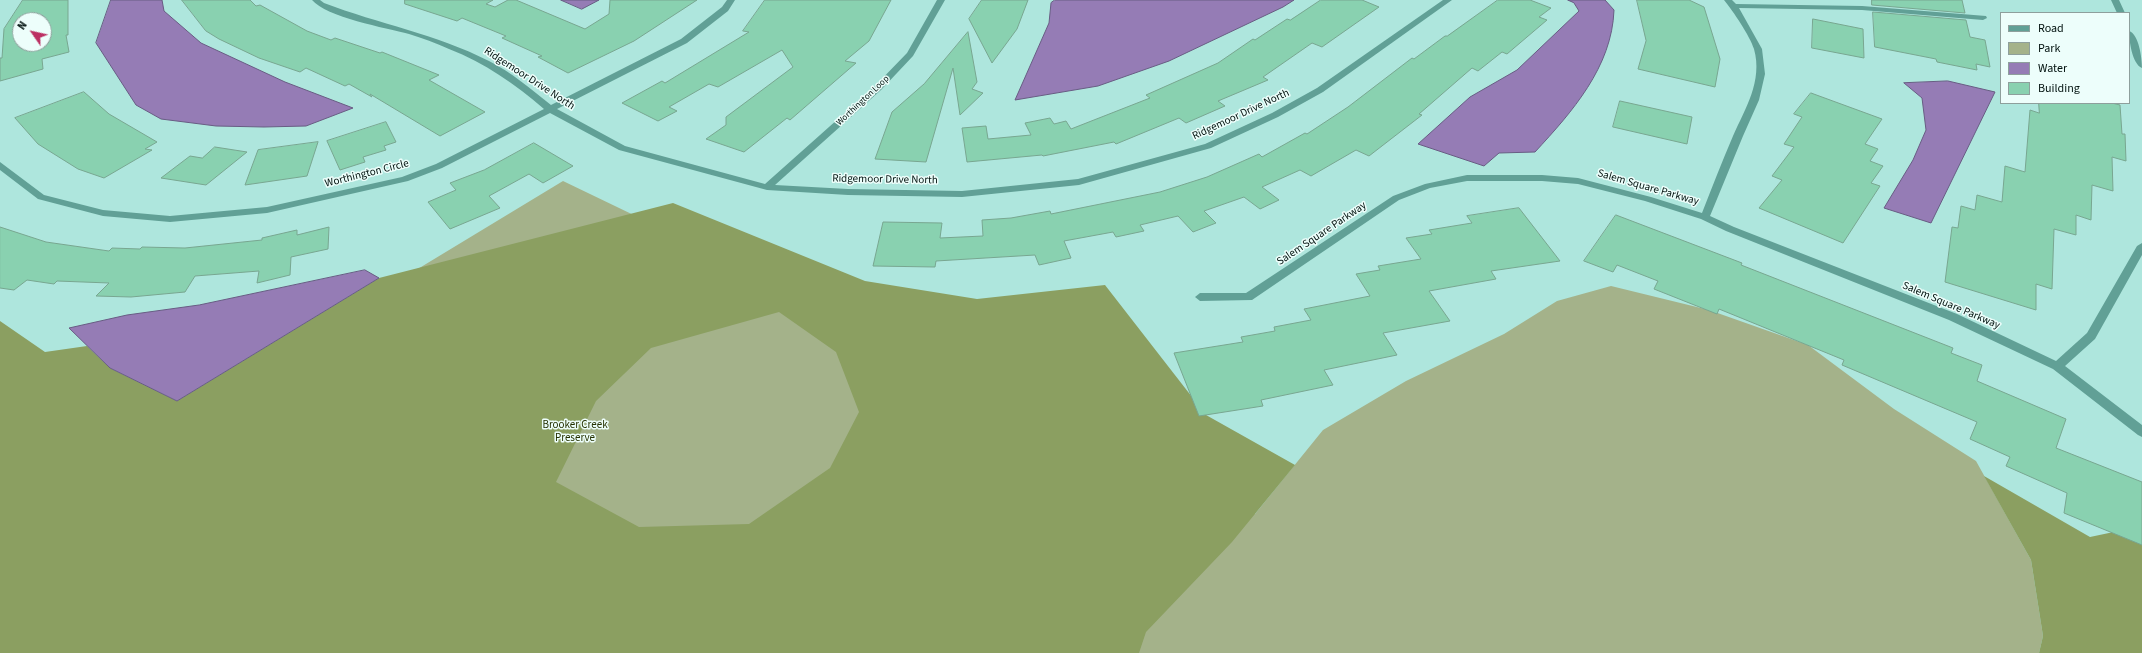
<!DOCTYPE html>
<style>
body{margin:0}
#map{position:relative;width:2142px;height:653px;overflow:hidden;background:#aee6dd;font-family:"Source Sans 3",sans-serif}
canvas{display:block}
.legend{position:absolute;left:2000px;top:12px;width:130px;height:92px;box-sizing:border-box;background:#edfefb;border:1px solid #8e9f9c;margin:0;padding:5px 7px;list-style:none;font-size:12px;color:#00110e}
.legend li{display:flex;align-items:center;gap:8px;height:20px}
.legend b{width:20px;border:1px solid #8e9f9c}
.north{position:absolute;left:12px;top:12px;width:40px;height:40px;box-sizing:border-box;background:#edfefb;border:1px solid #8e9f9c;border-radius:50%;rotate:304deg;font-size:11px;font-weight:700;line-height:16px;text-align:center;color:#00110e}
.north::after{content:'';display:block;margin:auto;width:14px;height:18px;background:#bc2f63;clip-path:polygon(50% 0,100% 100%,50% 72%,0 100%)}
</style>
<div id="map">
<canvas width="2142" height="653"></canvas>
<ul class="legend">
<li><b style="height:5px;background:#61a096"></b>Road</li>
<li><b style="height:11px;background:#a4b28a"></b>Park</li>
<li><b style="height:11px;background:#957cb5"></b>Water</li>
<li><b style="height:11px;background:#89d1b0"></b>Building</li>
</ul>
<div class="north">N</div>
</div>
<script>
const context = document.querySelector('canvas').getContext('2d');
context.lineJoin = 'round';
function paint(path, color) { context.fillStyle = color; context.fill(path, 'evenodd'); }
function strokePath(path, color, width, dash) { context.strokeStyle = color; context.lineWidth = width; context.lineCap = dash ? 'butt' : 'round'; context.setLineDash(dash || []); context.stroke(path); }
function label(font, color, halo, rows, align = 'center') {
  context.font = font + ' "Source Sans 3",sans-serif'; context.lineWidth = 3; context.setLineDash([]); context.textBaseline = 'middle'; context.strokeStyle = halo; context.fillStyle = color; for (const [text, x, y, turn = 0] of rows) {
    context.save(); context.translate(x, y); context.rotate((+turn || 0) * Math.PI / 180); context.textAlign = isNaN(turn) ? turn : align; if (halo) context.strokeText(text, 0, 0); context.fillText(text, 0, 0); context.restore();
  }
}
paint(new Path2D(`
 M563,181L1255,514L1323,430L1406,381L1504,334L1557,301L1611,286L1709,310L1808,345L1894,409L1976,461L2031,560L2043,636L2039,653H0V522Z`), '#a4b28a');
paint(new Path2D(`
 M673,203L865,281L977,299L1105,285L1206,415L1295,465L1232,542L1146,632L1139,653H0V321L45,352L87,346L110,368L177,401L379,278ZM779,312L836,352L859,412L830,468L749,524L639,527L556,482L596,401L651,348Z
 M1984,476L2090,537L2142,526V653H2039L2043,636L2031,560Z`), '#8b9f61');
const water = new Path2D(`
 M111,0H162L164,11L201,43L285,82L353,108L306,126L264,127L216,126L161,119L136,105L96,43Z
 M561,0H599L582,9Z
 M1055,0H1294L1283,7L1169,61L1098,86L1015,100L1049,23L1051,3Z
 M1568,0H1605L1614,10C1612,67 1572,112 1535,152L1499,153L1484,166L1418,144L1470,97L1517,70L1579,11L1574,3Z
 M1948,81L1995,92L1931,223L1884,208L1913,160L1926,130L1922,98L1904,83Z
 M365,270L379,278L177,401L110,368L69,328L127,315L199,305Z`);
paint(water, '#957cb5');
strokePath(water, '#685c83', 1);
const building = new Path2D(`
 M23,0H68V35H66L69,52L42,59L43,69L0,81V58H2L4,29ZM20,20H44V44H20Z
 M182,0H250L256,6L260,5L307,31L331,40L335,38L380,53L382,52L439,75L429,80L485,112L440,136L370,94L372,97L349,84L345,86L306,68L300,72L259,58L219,39L206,31Z
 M405,0H493L486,4L495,7L508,0H516L585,29L609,14L610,0H697L634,41L568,73L538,57L542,56L502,38L506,36L462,18L457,21L405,4Z
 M765,0H891L869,41L845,61L856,63L790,120L787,118L744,152L706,139L726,125V117L793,67L782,50L718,87L709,84L669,107L677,111L658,121L622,103L662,81L665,83L749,32L743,31Z
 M982,0H1028L1017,29L992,63L969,19Z
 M1321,0H1362L1379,7L1322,47L1312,43L1263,77L1268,80L1218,101L1225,106L1186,123L1179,118L1116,144L1114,142L1043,156L1042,155L967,162L962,128L986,126L988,139L1031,135L1025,123L1050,118L1054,124L1066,121L1071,129L1150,98L1146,95L1218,63L1253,39L1255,40L1287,19L1290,20Z
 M1498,0H1530L1551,8L1539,17L1547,20L1507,54L1502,52L1478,71L1472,68L1419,114L1422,115L1369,156L1356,150L1311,176L1300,170L1262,187L1279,200L1260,209L1244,197L1204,211L1216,223L1193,232L1178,216L1140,225L1144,231L1116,237L1113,232L1064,241L1071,258L1039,265L1035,255L936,261L935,267L873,266L883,222L942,223L940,238L983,236L982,220L1011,218L1050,211L1051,214L1160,192L1207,177L1259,154L1262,157L1305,133L1307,134L1348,107L1412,58L1414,59L1445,36H1447Z
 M1637,0H1689L1704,7L1720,59L1715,87L1638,69L1646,41Z
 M1872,0H1962L1965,13L1872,5Z
 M1873,12L1966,20L1970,37L1985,40L1990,67L1976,64L1977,70L1937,62L1936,59L1875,47Z
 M1813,19L1863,29L1864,58L1812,48Z
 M968,32L977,82L972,89L983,93L960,115L953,68L926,162L875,159L892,112L924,84Z
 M84,92L109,114L157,142L145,149L152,150L104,178L78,169L38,144L15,118Z
 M1811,93L1882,119L1865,144L1878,149L1870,161L1883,166L1871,183L1880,186L1843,243L1759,208L1782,180L1772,176L1794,147L1784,144L1802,117L1794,114Z
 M1620,101L1692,117L1687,144L1613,127Z
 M2039,103H2112L2120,105L2122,134H2125L2126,161L2112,157L2113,191L2092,185L2091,220L2076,215V235L2054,229L2052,289L2036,284V310L1945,282L1952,227L1958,228L1961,206L1975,210L1977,195L2002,202L2005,166L2025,172L2030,110L2039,113Z
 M386,122L396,142L384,146L386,150L363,157L365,162L340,170L327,141Z
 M318,142L307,176L245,185L258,150Z
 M534,143L573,166L543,183L529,174L489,196L500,208L450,229L428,202L456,190L450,183L484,170Z
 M215,147L247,152L206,185L161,178L190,156L202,158Z
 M1519,208L1560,261L1491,271L1496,279L1429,291L1450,321L1383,333L1397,355L1324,370L1333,385L1261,400L1263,406L1199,416L1174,353L1243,342L1241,337L1275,331L1274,327L1311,320L1304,309L1370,296L1356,274L1380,270L1378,266L1421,259L1406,238L1432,234L1429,230L1472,223L1467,216Z
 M1616,215L1742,263L1741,265L1953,348L1951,353L1982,365L1977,381L2066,419L2056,448L2142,482V545L2064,513L2067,493L2006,466L2010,457L1970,439L1977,422L1842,365L1844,360L1719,309L1717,314L1654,289L1658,281L1617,265L1613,272L1584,261Z
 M0,227L46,242L109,251L112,248L140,249L142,247L185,248L262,240V238L297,230V235L329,227L328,249L291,257L290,275L257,283L259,271L195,276L185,292L131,297L96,296L109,283L57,281L54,284L27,280L14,290L0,288Z`);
paint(building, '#89d1b0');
strokePath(building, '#78a690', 1);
paint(new Path2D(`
 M312,0H320L324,3C379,24 436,34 489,61C511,72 531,89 551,105L681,39L722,7L727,0H735L728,11L687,43L557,109L625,146L765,184L875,86L907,53L937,0H945L913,56L881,90L775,185L848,189L962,191L1078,179L1205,144L1272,113L1317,88L1443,0H1452L1323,92L1278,117L1211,148L1079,185L962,197L848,195L767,190L619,150L550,113L442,168L408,181L267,213L170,222L103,216L38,199L0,170V162L44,195L103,210L170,216L267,207L402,177L436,164L544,109C515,84 485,63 449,49C436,43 422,38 409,34C386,28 326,17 312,0Z
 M1724,0H1732L1736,4L1862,6L1986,16L1987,18L1983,20L1862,10L1739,8L1762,49L1765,74L1759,100L1743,136L1710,216L1734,227L1957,314L2056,361L2087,333L2137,246L2142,243V255L2095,339L2065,366L2142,425V437L2138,435L2053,369L1949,320L1726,231L1701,219L1645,201L1578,184L1542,181H1467L1430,188L1399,200L1252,300L1200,301L1195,297L1200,293H1246L1393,196L1425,184L1467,175H1542L1578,178L1651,197L1702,213C1712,187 1722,162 1733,136C1745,109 1763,81 1754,49C1750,36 1733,11 1724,0Z
 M2111,0H2119L2125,13H2117Z
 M2129,31C2139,34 2142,58 2142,68C2132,64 2129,40 2129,31Z`), '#61a096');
label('9px', '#00110e', '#edfefb', [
 ["Worthington Loop",863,101,-43]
]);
label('11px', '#00110e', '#edfefb', [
 ["Ridgemoor Drive North",529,79,33],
 ["Ridgemoor Drive North",1241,115,-25],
 ["Worthington Circle",367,174,-14],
 ["Ridgemoor Drive North",885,180,1],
 ["Salem Square Parkway",1648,188,16],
 ["Salem Square Parkway",1322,234,-34],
 ["Salem Square Parkway",1951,306,23]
]);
label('11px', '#253101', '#edfefb', [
 ["Brooker Creek",575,426],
 ["Preserve",575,439]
]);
</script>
